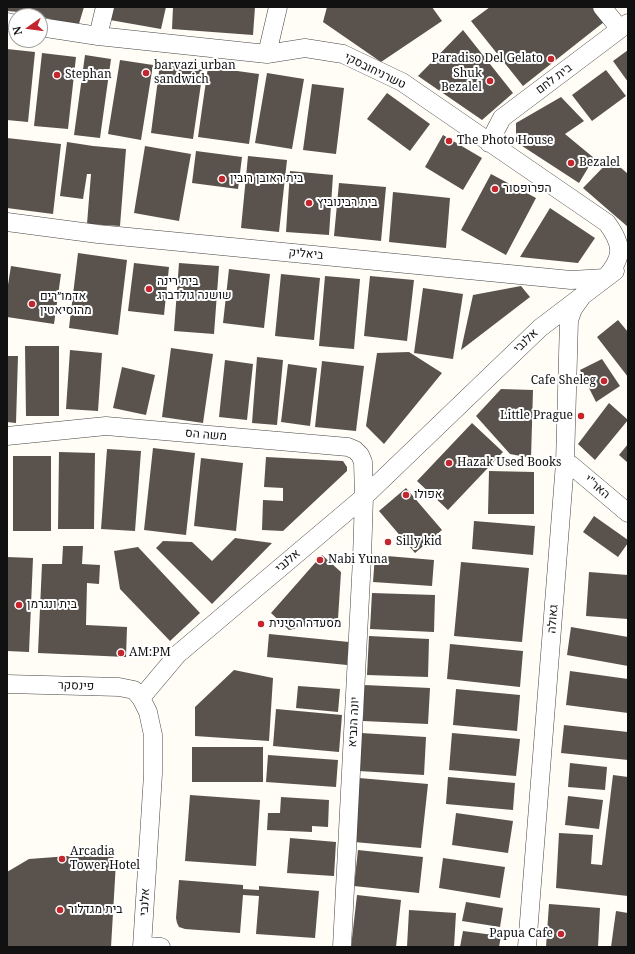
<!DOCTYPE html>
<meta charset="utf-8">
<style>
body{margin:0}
#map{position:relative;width:635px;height:954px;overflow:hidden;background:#fffdf5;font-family:"Noto Serif",serif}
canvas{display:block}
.frame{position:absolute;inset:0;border:8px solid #111;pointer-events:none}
.north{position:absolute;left:8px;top:8px;width:40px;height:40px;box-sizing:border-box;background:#fff;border:1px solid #a0a0a0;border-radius:50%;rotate:256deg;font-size:11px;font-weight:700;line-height:16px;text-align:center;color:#111}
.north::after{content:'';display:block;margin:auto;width:14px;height:18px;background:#c4262e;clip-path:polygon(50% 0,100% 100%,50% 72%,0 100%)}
</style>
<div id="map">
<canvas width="635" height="954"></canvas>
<div class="frame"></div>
<div class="north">N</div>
</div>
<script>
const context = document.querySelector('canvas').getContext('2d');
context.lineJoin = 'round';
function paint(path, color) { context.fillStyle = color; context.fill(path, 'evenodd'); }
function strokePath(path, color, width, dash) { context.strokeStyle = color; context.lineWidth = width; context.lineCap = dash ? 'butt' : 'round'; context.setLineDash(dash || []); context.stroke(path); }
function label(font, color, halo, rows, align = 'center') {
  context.font = font + ' "Noto Serif",Heebo,serif'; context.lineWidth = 4; context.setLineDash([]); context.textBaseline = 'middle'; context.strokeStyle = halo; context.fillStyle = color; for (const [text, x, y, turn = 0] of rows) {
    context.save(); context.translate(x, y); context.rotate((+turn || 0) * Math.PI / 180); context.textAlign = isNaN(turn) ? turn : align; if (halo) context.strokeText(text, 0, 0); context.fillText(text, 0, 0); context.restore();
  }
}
paint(new Path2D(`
 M7,7H30L29,13L7,11Z
 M31,7H84L78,27L29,13Z
 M112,7H166L161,29L110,20Z
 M173,7H255L253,35L172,29Z
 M327,7H432L442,21L381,62L323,22Z
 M490,7H592L604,22L523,86L471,21Z
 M463,30L513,93L482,120L418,76Z
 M7,49L35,52L28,122L7,120Z
 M628,50V82L613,61Z
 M42,53L76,57L68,129L34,126Z
 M85,55L111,59L100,138L74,135Z
 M120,60L153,65L141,140L108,134Z
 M160,64L203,70L193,139L151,133Z
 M208,67L259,74L249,144L198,137Z
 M606,70L626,96L592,121L572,95Z
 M267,73L304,79L292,149L255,143Z
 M312,84L344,88L336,154L303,150Z
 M387,93L430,124L410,151L367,119Z
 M561,97L584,121L565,134L594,158L579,183L516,142V123Z
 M443,135L482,158L463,190L425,167Z
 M7,138L61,144L53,214L7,208Z
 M67,142L93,146L126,149L120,226L87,224L91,174H87L83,199L60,196Z
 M145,146L191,154L179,221L134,213Z
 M196,151L242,157L238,189L192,183Z
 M248,156L287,160L279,232L241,228Z
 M611,159L628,174V227L583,188Z
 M290,171L333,175L329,235L286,232Z
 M491,174L536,198L506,255L461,230Z
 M339,183L386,187L381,241L334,236Z
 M393,192L450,198L446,248L389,242Z
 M550,208L595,238L578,263L520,257Z
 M78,253L127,260L118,335L69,328Z
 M134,263L169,267L164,315L128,311Z
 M179,263L219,266L214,334L174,331Z
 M11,266L61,274L54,324L7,317V291Z
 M229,269L270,274L264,328L223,323Z
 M281,274L320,278L314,340L275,336Z
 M325,276L360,279L354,349L319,346Z
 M370,276L414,280L407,341L364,336Z
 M521,286L530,297L461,350L473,295Z
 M423,288L463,294L453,359L414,353Z
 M618,320L628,332V377L597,337Z
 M25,346H59V416H26Z
 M171,348L213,354L203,423L162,417Z
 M70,350L102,353L98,411L66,409Z
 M409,352L442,373L384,444L366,426L377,353Z
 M7,356H18L16,423L7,422Z
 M257,357L283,360L277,425L252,423Z
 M602,359L620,386L596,402L580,370Z
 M225,360L253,364L247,420L219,417Z
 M322,361L364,366L356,431L315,427Z
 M288,364L317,368L310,426L281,422Z
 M122,367L155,375L146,415L113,408Z
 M501,389L533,390L531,458L510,454L476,416Z
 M609,403L628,420L595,460L578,444Z
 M472,423L503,452L448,510L417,481Z
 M628,444V463L619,455Z
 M153,448L195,453L186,535L144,530Z
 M107,449L141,451L135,531L101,529Z
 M59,452L95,453L94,529H58Z
 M13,456H51V531H13Z
 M266,457L343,461L347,467V471L283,531L262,530L263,500L283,501V488L264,487Z
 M201,458L243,463L236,531L194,526Z
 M489,471L534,472V514H488Z
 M406,488L442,530L415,553L379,511Z
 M594,516L628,540V543L618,557L583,532Z
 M474,521L535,526L533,555L472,549Z
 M235,538L272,543L212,604L156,548L163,541L192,542L212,561Z
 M63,546H83L82,564L100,565L99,584L87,583L86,625L127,627L126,657L38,653L42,564H62Z
 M138,547L200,613L170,641L120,589L114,551Z
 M322,555L341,572L338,619L289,630L271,613Z
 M375,555L434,560L432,586L373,582Z
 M7,557L33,558L29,652L7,651Z
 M461,562L529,568L522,642L454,636Z
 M589,572L628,575V619L586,616Z
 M372,593L435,595L434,632L370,629Z
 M571,627L628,637V666L567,655Z
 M269,634L349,642L347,665L267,657Z
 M369,636L429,639L428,677L367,675Z
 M450,644L523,651L520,687L447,679Z
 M234,670L273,678L269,741L195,736V707Z
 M570,671L628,679V713L566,705Z
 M364,685L430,688L428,724L363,721Z
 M298,686L340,689L338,712L296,708Z
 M456,689L520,695L517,731L453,725Z
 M276,709L342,715L339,752L273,746Z
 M564,725L628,732V760L561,753Z
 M361,733L426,737L424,775L359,771Z
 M452,733L520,739L516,776L449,770Z
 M192,747H263V782H192Z
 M268,755L338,760L336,787L266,782Z
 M570,763L607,767L605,790L568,787Z
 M613,775L628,777V896L556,888L559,833L593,835L591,864L602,865Z
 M448,777L515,783L513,810L446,804Z
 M359,778L428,784L421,848L354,842Z
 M190,795L260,800L256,866L185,861Z
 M568,796L603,800L599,829L565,825Z
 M281,797L329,800L328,827L312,826V832L267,830L268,813H280Z
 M456,813L513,821L508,853L452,845Z
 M290,838L336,842L334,876L287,873Z
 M358,850L423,857L419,893L354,886Z
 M109,853L112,855L116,862L111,947H7V872L29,859Z
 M443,858L505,867L500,898L439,888Z
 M179,880L243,885V889L259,890V886L319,891L315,938L256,934L259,896L243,895L240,933L185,929L179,927L177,923L176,918Z
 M357,895L401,900L396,947H351Z
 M466,902L503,908L500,927L462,921Z
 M549,904L600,908L598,947H546Z
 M409,910L456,913L454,947H407Z
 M616,911L628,913V947H611Z
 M463,931L501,936L499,947H460Z`), '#5a524d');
const minor = new Path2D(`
 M602,7L620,29
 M7,22L16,24
 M40,27L98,36L267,54L305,48L343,54L402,82L607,223C623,245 624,257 605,278
 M98,36L105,7
 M267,54L278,7
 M489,143L502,118L628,23
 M7,222L98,234L571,280L605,278
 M7,436L106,426L348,447L355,450L360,455L363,462L364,497L362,558L342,947
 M565,463L571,465L628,513
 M7,684L119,687L134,690L141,698L148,712L153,735V774L142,947
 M141,698L178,654L364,497L540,328L615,271
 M142,946L161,947
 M527,947L565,463L569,320L573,309L583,295`);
strokePath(minor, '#444', 19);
strokePath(minor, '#fff', 18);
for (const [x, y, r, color] of [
 [551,59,4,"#c4262e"],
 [146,73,4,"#c4262e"],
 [57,75,4,"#c4262e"],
 [490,81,4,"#c4262e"],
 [449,141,4,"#c4262e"],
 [571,163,4,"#c4262e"],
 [222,179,4,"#c4262e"],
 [495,189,4,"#c4262e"],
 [309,203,4,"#c4262e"],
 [149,289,4,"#c4262e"],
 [32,304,4,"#c4262e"],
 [604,381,4,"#c4262e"],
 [581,416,4,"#c4262e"],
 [449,463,4,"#c4262e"],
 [406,495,4,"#c4262e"],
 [388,542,4,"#c4262e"],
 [320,560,4,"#c4262e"],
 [19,605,4,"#c4262e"],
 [261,624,4,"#c4262e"],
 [121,653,4,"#c4262e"],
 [62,859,4,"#c4262e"],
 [60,910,4,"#c4262e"],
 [561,934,4,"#c4262e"]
]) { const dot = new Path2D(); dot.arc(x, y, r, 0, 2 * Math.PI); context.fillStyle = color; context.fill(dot); strokePath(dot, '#fff', 1.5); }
label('12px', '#111', '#fff', [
 ["Paradiso Del Gelato",543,59,"right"],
 ["barvazi urban",154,66],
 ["sandwich",154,80],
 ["Shuk",482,74,"right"],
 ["Bezalel",482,88,"right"],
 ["Stephan",65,75],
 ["The Photo House",457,141],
 ["Bezalel",579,163],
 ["בית ראובן רובין",230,179],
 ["הפרופסור",503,189],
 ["בית רבינוביץ",317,203],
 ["בית רינה",157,282],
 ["שושנה גולדברג",157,296],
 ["אדמו״רים",40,297],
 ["מהוסיאטין",40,311],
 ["Cafe Sheleg",596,381,"right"],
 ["Little Prague",573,416,"right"],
 ["Hazak Used Books",457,463],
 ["אפולו",414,495],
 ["Silly kid",396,542],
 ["Nabi Yuna",328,560],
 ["בית ונגרמן",27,605],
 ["מסעדה הסינית",269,624],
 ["AM:PM",129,653],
 ["Arcadia",70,852],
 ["Tower Hotel",70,866],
 ["בית מגדלור",68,910],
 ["Papua Cafe",553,934,"right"]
], 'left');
label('12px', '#111', '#fff', [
 ["טשרניחובסקי",375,71,26],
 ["בית לחם",554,79,-37],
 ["ביאליק",306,254,5],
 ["אלנבי",526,341,-44],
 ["משה הס",206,435,5],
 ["האר\"י",597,487,40],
 ["אלנבי",288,561,-40],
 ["גאולה",553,619,-85],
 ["פינסקר",76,686,2],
 ["יונה הנביא",354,722,-87],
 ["אלנבי",145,902,-86]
]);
</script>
